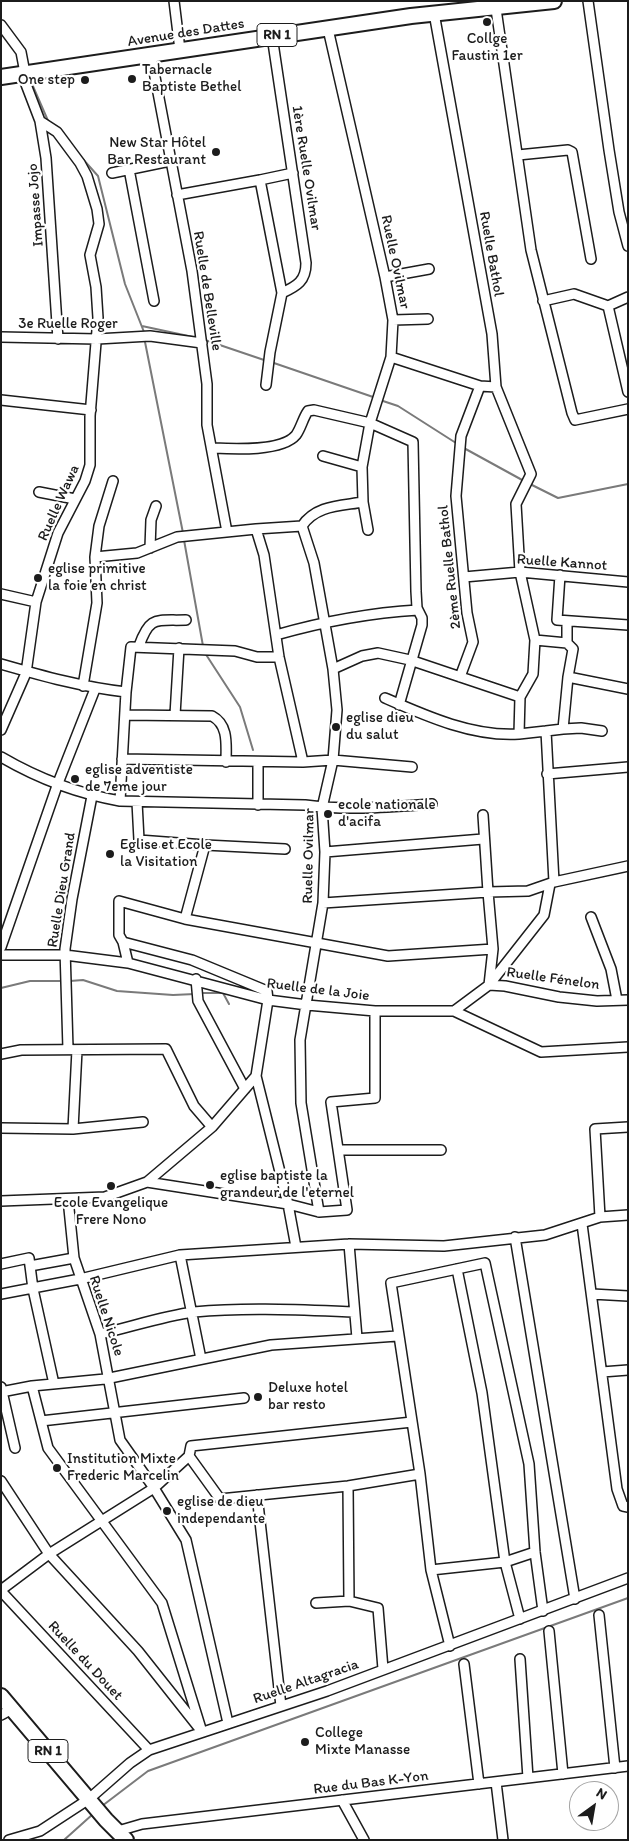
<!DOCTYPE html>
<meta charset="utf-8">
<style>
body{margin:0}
#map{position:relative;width:629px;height:1841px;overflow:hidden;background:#fff;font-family:Itim,sans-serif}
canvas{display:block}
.frame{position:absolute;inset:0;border:2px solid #1c1c1c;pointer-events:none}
.north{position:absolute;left:569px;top:1781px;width:50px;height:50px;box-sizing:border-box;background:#fff;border:1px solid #a4a4a4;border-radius:50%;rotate:32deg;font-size:14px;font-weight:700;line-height:20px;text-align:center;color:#1c1c1c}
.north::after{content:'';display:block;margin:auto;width:18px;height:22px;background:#1c1c1c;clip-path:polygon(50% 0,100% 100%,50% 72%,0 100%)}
</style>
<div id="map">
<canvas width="629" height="1841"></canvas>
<div class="frame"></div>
<div class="north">N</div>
</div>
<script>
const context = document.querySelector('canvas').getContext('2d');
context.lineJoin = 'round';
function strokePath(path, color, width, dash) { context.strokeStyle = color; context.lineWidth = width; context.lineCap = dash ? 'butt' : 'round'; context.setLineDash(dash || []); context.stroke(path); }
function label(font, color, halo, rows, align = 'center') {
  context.font = font + ' Itim,sans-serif'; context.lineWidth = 4.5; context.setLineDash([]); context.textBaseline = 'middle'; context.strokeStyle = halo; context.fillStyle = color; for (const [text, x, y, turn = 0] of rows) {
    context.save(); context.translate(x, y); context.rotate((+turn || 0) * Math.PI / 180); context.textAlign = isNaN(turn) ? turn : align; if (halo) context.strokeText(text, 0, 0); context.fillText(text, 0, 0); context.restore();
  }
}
strokePath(new Path2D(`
 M32,84L49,123
 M81,157L98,176L125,284L144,332
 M142,326L193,337
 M205,340L267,361
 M145,342L183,533
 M271,362L376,398
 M380,400L398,406L456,443
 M462,447L524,481
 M530,484L558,498L628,484
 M184,540L203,646
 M205,653L240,707L253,750
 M70,981L83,980L117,991L173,995L195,994
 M1,988L30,981H62
 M200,993H223L229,1004
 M102,1806L148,1771L628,1598
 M64,1840L93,1814`), '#7a7a7a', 2);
const minor = new Path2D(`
 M174,1L180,50
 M588,1L609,150L619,212L628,246
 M496,9L531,250L572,413L575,420L628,409
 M434,13L492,334L496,387L531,474L516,504L520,572L535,640L533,674L520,697L519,734L546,731L554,882
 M1,25L21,52L25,73
 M272,36L306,263C306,281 297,286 282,293
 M151,56L192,271L207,384V425L227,532
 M22,74L40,121L46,158L58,339
 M518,155L568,150L572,152L591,259
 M129,169L154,301
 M112,173L170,161
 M260,180L293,173
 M177,195L260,180L282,293L270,352L266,385
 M385,277L429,269
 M628,297L608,306L628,392
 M543,301L574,294L608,306
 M393,320L428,319
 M1,337L97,339L150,336L202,343
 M391,357L480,386L496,387
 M1,400L91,410
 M212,448C232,449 282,452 296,435C301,428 303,418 308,411L314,410L370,423L413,442L416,591L417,608L422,618V625L399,705
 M323,456L362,467
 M39,492L75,499
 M363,502L368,530
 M302,526L314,563L333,669
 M150,548L151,520L156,506
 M95,557L137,553L177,537L256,529
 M560,575L557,620L628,625
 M464,577L520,572L628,582
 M1,594L36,602
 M567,621V643L573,649L568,677
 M276,635C325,621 367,613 418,610
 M535,640L567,643
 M139,646C150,615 156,621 186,620
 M1,664C43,676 82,687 126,692
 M460,677L473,642L467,613L456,496L461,436L480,386
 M83,686L97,603L95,557L99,526L113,481
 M385,698C426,716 473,737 519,734
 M125,715L212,716C229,725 226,745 226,762
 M175,715L179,648
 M563,729L581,728L602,731
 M1,730L26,673L36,602L58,533L85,481L90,465V416L98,318L96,287L90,255L99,224L97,209L87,176L80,163L57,132L40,121
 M546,731L563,729L568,677L628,689
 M1,757C37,778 79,794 120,801L305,805C347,811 390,807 432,804
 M122,759L303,762
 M412,767L333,760L337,710L333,669L362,656L378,653L410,660L520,697
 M547,774L628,767
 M120,801L126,692L131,647L235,651L257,657H279
 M137,802L139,840L205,845L185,919
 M258,805V762
 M205,845L285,849
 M325,852L483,839
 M323,903L488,892L483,815
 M591,917L611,969L617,1000
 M1,947L58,783L95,689
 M1,955H65L128,963L268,1000L307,1005L375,1011H454L541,1052L628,1047
 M128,963L123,942L119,935V901L185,919L388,956L493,949
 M196,979L198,1001L245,1089
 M489,985L493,949L488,892L528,891L554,882L628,866
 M489,985L544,915L550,884
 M454,1011L489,985L505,986L559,997L597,1001L628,1000
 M68,1049L65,949L72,899L92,796
 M1,1054L21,1050L166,1049L194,1106L212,1127
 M256,1076L288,1204L296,1247
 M1,1128L73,1129L143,1122
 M73,1129L77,1050
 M339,1150H441
 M147,1182L288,1204L319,1212L347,1210L331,1102L375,1098V1011
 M68,1199L74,1258L100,1334L120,1440L154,1488L186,1540L228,1723
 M1,1201L105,1197L147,1182L212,1127L256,1076L268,1000L267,991L192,960L123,942
 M319,1212L301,1103L300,1040L323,903L325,852L322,808L333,760L303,762L279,657L264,555L256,529L302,526C316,505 341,506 363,502L362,467L370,423L391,357L393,320L385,277L328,29
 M600,1217L628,1215
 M582,1224L617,1489L623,1506L628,1507
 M515,1237L575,1599
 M349,1244L357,1338
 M180,1255L201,1359
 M1,1264L29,1258L33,1289L54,1384
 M30,1266L74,1258
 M457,1269L482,1393L505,1562L520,1619
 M1,1294L80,1279L180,1255L349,1244L444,1246L545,1235L600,1217L595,1129L628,1127
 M592,1294L628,1296
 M100,1334C131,1327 163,1316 194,1312C247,1307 301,1310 354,1312
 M602,1372L628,1370
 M32,1386L48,1448L162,1603L202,1732
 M1,1387L15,1448
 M1,1392L32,1386L105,1379L271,1345L397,1336
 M41,1421L244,1398
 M189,1456L220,1499L348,1486L420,1474
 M1,1481L49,1554L138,1651L199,1728
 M348,1486L349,1601
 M257,1495L281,1706
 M431,1570L505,1562L535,1552
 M1,1590L49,1554L154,1488L189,1456L191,1446L412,1422
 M1,1591L149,1750
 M316,1603L349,1601L378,1608L383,1669
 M599,1615L615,1768
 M549,1631L563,1774
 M450,1646L431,1570L420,1474L391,1283L485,1263L529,1464L535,1552L543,1611
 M520,1659L528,1778
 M464,1664L479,1784
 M1,1715L12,1709
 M496,1782L503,1840
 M342,1800L364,1840
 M118,1831L142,1824L628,1766
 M9,1840L40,1831L89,1799L130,1763L149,1750L327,1691L628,1578`);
const primary = new Path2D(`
 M1,77L411,16L554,1
 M1,1696L106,1820L126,1840`);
strokePath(minor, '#1c1c1c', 12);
strokePath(primary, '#1c1c1c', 18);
strokePath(minor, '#fff', 9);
strokePath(primary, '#fff', 14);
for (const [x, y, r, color] of [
 [487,22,5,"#1c1c1c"],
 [132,79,5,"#1c1c1c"],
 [85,80,5,"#1c1c1c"],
 [216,152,5,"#1c1c1c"],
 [38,578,5,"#1c1c1c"],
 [336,727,5,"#1c1c1c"],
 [75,779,5,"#1c1c1c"],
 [328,814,5,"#1c1c1c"],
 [110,854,5,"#1c1c1c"],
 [210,1185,5,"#1c1c1c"],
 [111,1186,5,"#1c1c1c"],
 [258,1397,5,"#1c1c1c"],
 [57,1468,5,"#1c1c1c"],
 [167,1511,5,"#1c1c1c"],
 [305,1742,5,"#1c1c1c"]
]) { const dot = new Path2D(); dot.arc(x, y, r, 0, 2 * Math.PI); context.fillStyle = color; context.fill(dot); strokePath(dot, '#fff', 2); }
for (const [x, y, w] of [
 [277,35,40],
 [48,1751,40]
]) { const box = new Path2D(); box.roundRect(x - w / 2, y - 11.5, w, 23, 4); context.fillStyle = '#fff'; context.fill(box); strokePath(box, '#1c1c1c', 1); }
label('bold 14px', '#1c1c1c', null, [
 ["RN 1",277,35],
 ["RN 1",48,1751]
]);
label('15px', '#1c1c1c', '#fff', [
 ["Avenue des Dattes",186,33,-9],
 ["1ère Ruelle Ovilmar",306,168,81],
 ["Impasse Jojo",36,205,-94],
 ["Ruelle Bathol",491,254,80],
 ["Ruelle Ovilmar",395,262,78],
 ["Ruelle de Belleville",207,291,81],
 ["3e Ruelle Roger",68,324],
 ["Ruelle Wawa",59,503,-66],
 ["Ruelle Kannot",562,563,4],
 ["2ème Ruelle Bathol",450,567,-96],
 ["Ruelle Ovilmar",309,856,-89],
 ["Ruelle Dieu Grand",62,890,-81],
 ["Ruelle Fénelon",553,979,8],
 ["Ruelle de la Joie",318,990,7],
 ["Ruelle Nicole",106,1316,72],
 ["Ruelle du Douet",85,1661,47],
 ["Ruelle Altagracia",306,1682,-19],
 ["Rue du Bas K-Yon",371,1783,-7]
]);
label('15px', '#1c1c1c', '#fff', [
 ["Collge",487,39,"center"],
 ["Faustin 1er",487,56,"center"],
 ["Tabernacle",142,70],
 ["Baptiste Bethel",142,87],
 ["One step",75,80,"right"],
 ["New Star Hôtel",206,143,"right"],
 ["Bar Restaurant",206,160,"right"],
 ["eglise primitive",48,569],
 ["la foie en christ",48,586],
 ["eglise dieu",346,718],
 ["du salut",346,735],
 ["eglise adventiste",85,770],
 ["de 7eme jour",85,787],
 ["ecole nationale",338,805],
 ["d'acifa",338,822],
 ["Eglise et Ecole",120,845],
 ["la Visitation",120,862],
 ["eglise baptiste la",220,1176],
 ["grandeur de l'eternel",220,1193],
 ["Ecole Evangelique",111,1203,"center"],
 ["Frere Nono",111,1220,"center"],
 ["Deluxe hotel",268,1388],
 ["bar resto",268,1405],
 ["Institution Mixte",67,1459],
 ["Frederic Marcelin",67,1476],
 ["eglise de dieu",177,1502],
 ["independante",177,1519],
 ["College",315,1733],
 ["Mixte Manasse",315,1750]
], 'left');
</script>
